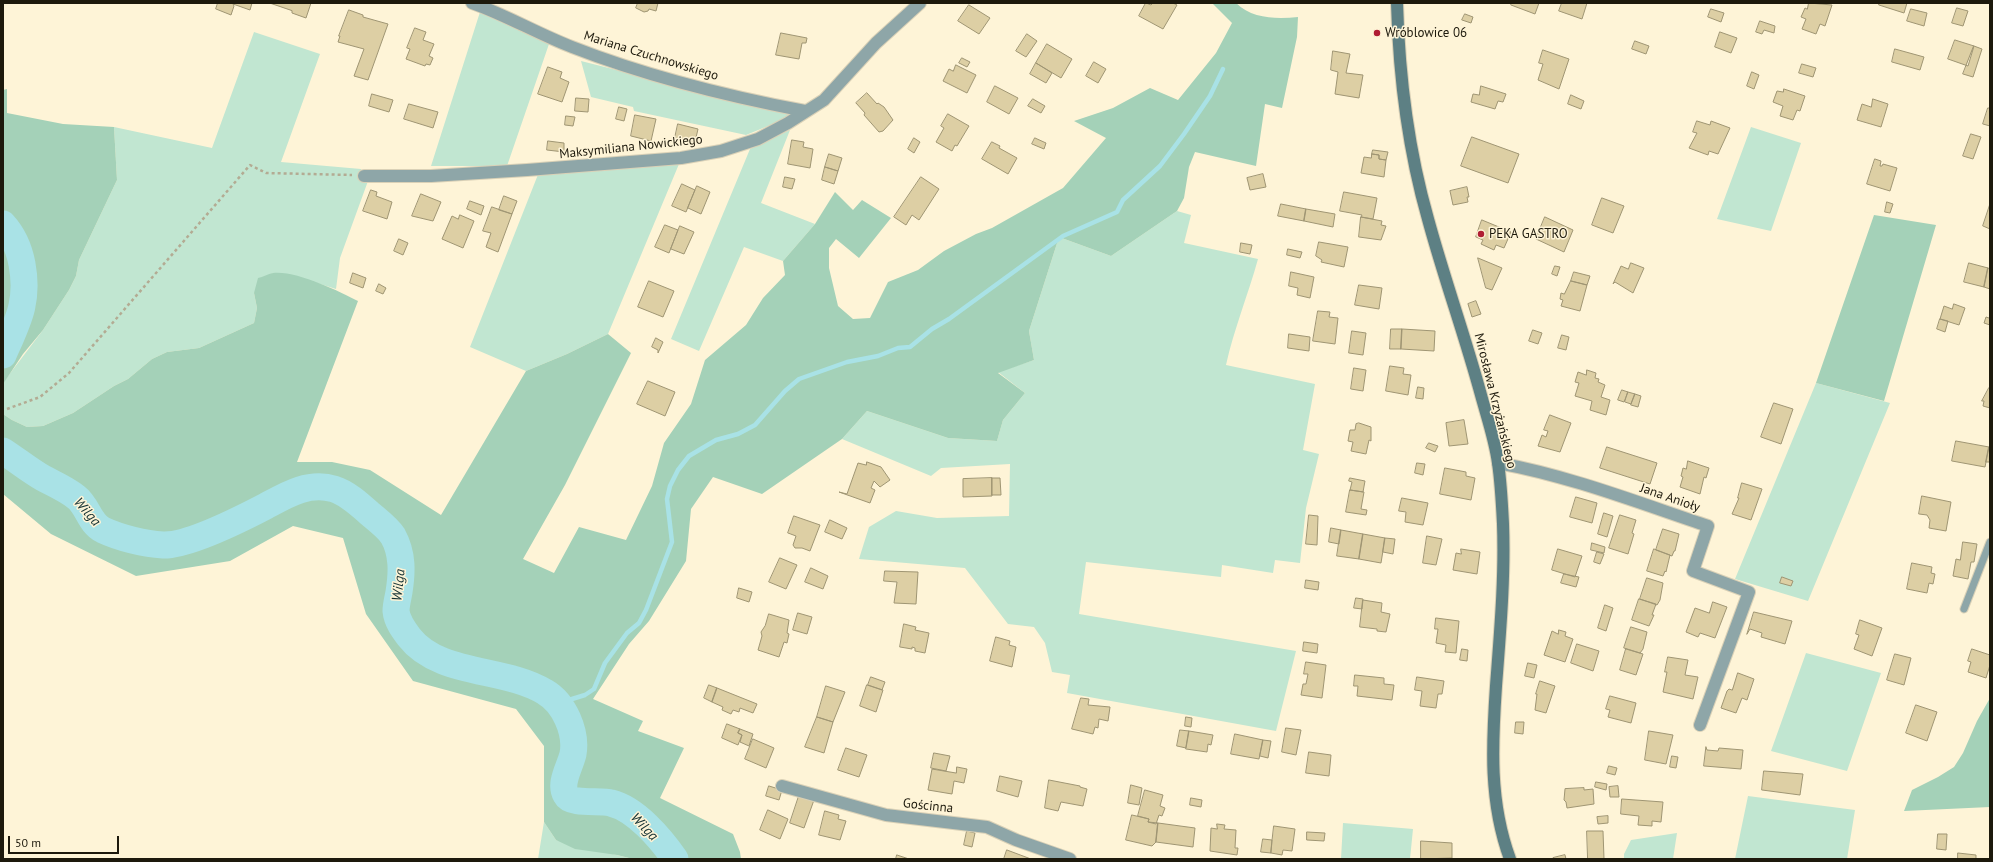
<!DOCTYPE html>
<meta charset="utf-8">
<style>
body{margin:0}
#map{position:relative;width:1993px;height:862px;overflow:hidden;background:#fef4d7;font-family:"PT Sans",sans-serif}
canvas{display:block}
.frame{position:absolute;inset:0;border:4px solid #1d190c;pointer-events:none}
.scale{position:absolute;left:8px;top:836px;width:111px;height:18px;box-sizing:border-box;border:2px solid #1d190c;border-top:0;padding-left:5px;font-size:12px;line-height:14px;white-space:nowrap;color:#1d190c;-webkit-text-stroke:3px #fef4d7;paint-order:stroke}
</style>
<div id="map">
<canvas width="1993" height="862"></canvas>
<div class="frame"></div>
<div class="scale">50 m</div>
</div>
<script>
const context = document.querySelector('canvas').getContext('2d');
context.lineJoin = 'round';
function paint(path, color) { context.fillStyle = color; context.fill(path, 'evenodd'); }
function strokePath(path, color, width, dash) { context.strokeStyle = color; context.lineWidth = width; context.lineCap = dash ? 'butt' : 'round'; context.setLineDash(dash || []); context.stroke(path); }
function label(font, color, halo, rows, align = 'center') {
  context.font = font + ' "PT Sans",sans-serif'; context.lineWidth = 3; context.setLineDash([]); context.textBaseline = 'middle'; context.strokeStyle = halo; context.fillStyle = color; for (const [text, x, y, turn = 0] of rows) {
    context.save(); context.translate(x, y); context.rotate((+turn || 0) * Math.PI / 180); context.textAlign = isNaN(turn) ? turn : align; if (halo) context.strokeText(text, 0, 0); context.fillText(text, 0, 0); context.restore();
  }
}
paint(new Path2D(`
 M480,12L549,44L507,166H431Z
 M254,32L320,54L281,162L361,169V181H368L340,258L336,289L291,275L273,273L254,293L257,308L254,323L199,348L167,352L152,359L128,379L114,386L73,413L43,426L27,427L12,420L3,414V384L5,380L43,330L69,290L76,276L79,260L117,180L114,127L212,148Z
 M581,61L787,113L790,117L746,135L634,111L633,107L591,97Z
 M1751,127L1801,143L1771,231L1717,219Z
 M790,130L761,203L815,224L783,261L744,247L699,351L671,339L750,149Z
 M679,164L608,334L567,354L526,371L470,347L539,172Z
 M1177,211L1191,215L1184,243L1258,259C1248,295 1234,329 1226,365L1315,384L1303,450L1319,454L1306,508L1300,563L1275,560L1273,573L1222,565L1221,577L1086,562L1079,614L1296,651L1276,731L1067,693L1070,675L1052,672L1045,643L1034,627L1008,624L965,568L859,559L869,527L896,511L937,518L1009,516L1010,464L941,468L931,476L842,439L867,411L948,438L997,441L1003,420L1025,393L998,372L1034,360L1029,331L1059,237L1111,256Z
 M1816,383L1890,403L1808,601L1735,579Z
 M1806,653L1881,673L1847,771L1771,751Z
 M1748,796L1855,810L1847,859H1735Z
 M544,822L556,840L633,859H538Z
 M1343,823L1413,829L1410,859H1341Z
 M1677,833L1673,859H1624V854L1631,840Z`), '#c1e6d1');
paint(new Path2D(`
 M1212,3H1236C1252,19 1277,19 1298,17L1297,37L1282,108L1265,104L1256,166L1195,152L1189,167L1184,198L1177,211L1111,256L1059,237L1029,331L1034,360L998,373L1025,393L1003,420L997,441L948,438L867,411L842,439L762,494L713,477L691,509L686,561L649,621L629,644L593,699L643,721L638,731L684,748L660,798L733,834L740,852L741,859H633L617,855L575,849L556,840L544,822V746L516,709L413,681L366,614L343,538L293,526L230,561L136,576L51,534L3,494V414L12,420L27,427L43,426L73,413L114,386L128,379L152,359L167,352L199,348L254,323L257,308L254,293L258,278C263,277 268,274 273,273C295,270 339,291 358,301L297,462H332L370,470L441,515L526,371L567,354L608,334L631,353L565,485L523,559L554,573L579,527L626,540L652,486L664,443L691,404L705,360L746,325L763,298L785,275L783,261L815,224L835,192L853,210L862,200L891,218L859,258L836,239L829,248V268L838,306L853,319L870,318L888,282L918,270L944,251L976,234L992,228L1063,188L1106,138L1074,121L1113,108L1150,88L1178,100L1216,53L1232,23Z
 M7,89V113L63,124L114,127L117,180L79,260L76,276L69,290L43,330L23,354L3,384V90Z
 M1874,215L1936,225L1884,401L1816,383Z
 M1990,698V807L1904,811L1912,790L1938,777L1954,767L1963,753L1977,721Z`), '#a4d1b8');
strokePath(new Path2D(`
 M559,703L585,695L594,689L605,663L627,633L639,623L646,610L672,542L667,499L670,486L678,470L689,456L716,440L738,434L755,425L785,391L799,379L847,362L878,356L898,348L910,347L932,329L949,319L1063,236L1117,212L1123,200L1160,166L1184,134L1210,96L1223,69`), '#a9e2e6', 4.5);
strokePath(new Path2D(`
 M3,224C14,236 19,248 22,264C29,302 18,321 3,355
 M3,451C17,460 29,470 43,478C54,484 66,489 76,497C88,506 89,523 103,530C120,538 145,544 163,545C188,546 243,518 266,506C286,495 309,481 334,489C347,493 359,504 369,513C377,520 388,528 393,536C403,554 402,573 399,592C398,598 396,605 396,611C397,621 403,629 409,637C439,676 504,667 545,692C564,703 577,732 573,754C570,767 559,783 566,795C571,805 600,800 611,803C636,809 661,839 675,859`), '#a9e2e6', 27);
const building = new Path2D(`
 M218,3H252L250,10L233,4L234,6L231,15L216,9Z
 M270,3H311L306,18L292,13V11Z
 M638,3H658L656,11L649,9L648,11L644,12L636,8Z
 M1146,3L1151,5L1153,3H1173L1177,5L1163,29L1139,16Z
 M1512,3H1539L1535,14L1511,5Z
 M1562,3H1587L1582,19L1559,11Z
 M1809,3L1832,5L1825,26L1820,24L1816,34L1802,29L1806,19L1801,17L1805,8L1807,9Z
 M1879,3H1907L1904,13L1879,5Z
 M969,5L990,18L979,34L958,21Z
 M1957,8L1968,11L1963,26L1952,23Z
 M1711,9L1724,13L1721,22L1708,17Z
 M1911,9L1927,13L1924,26L1907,21Z
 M349,10L363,15V17L388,24L368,80L354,76L364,49L338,42L340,36H339Z
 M1465,14L1473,17L1471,23L1462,20Z
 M1760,21L1775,26L1774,33L1764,30L1762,34L1756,32Z
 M415,28L426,32L423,40L434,44L429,56L433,58L430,65L426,64L425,66L406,59L410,49L407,48Z
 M1720,32L1737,38L1731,53L1715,47Z
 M781,33L807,38L806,43H802L799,59L776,55Z
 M1027,34L1037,41L1026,57L1016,51Z
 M1955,40L1974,46L1968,66L1948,59Z
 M1635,41L1649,46L1646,54L1632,49Z
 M1047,44L1072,59L1061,78L1036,63Z
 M1974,46L1982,49L1973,77L1963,74Z
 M1895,49L1924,57L1920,70L1892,62Z
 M1543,50L1569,59L1559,89L1538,80L1543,64L1539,63Z
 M1333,51L1350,54L1346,73L1363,75L1359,98L1335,94L1338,72L1331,70Z
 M962,58L970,62L967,67L959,63Z
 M1094,62L1106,69L1098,83L1086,76Z
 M1036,63L1052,73L1046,83L1030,74Z
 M1802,64L1816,68L1813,77L1799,73Z
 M956,65L976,75L967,93L943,81L949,69L953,71Z
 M548,67L562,72L560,78L569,82L562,102L538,94Z
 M1752,72L1759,75L1754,89L1747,86Z
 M995,86L1018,98L1009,114L987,102Z
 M1481,86L1506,94L1503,102L1498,101L1495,109L1471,102L1473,94L1479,95Z
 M1784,89L1805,96L1800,111L1797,110L1793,120L1780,116L1783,106L1773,102L1777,91L1783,92Z
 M867,93L877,104L878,103L884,107L893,120L883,131L879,132L864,115L865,113L856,103Z
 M372,94L393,100L389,112L369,106Z
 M1571,95L1584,101L1581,109L1568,104Z
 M576,98L589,99L588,112L575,111Z
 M1033,99L1045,106L1041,113L1028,106Z
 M1873,99L1888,104L1881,127L1857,120L1862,104L1871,107Z
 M409,104L438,112L433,128L404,119Z
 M619,107L627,109L624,121L616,119Z
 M1988,108H1990V126L1983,124Z
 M948,114L969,126L957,146L955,145L952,151L936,142L944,128L941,126Z
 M635,115L656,119L651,141L631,136Z
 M566,116L575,117L573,126L565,125Z
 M1697,121L1710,125L1711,121L1730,128L1718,154L1709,151L1708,155L1689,148L1697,133L1693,132Z
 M678,124L698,129L695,142L675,138Z
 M1971,134L1981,137L1973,159L1963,156Z
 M1472,137L1519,154L1508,183L1461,166Z
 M914,138L920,142L914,153L908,149Z
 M1035,138L1046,143L1044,149L1032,144Z
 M792,140L804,142L803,147L813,149L810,168L788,164Z
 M548,141L564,143V152L547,150Z
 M992,142L1000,146L999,148L1017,158L1008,174L982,159Z
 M1373,150L1388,152L1386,160L1379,159V155L1372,154Z
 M829,154L842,158L838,171L825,167Z
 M1372,154L1379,155V159L1386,160L1384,177L1361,173L1364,157L1371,158Z
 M1875,159L1881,161L1880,166H1882L1883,164L1897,168L1890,191L1867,184Z
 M825,167L838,171L834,184L822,180Z
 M1263,174L1266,187L1250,190L1247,178Z
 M785,177L795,179L792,189L783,187Z
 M921,177L939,189L919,220L912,215L906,225L894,217Z
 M682,184L695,190L686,212L672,206Z
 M697,186L710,192L701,214L688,208Z
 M1467,187L1469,197H1467L1468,202L1453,205L1450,191Z
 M371,190L377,192L376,196L392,202L387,219L363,211Z
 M1344,192L1377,198L1373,219L1361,217L1362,215L1340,211Z
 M421,194L441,202L433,221L412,216Z
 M504,196L517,201L512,214L499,210Z
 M1602,198L1624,206L1613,233L1592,225Z
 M470,201L484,206L481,215L467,209Z
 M1887,202L1893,204L1890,213L1885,212Z
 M1281,204L1306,209L1304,221L1278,216Z
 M1990,204V229L1983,226Z
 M492,207L512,214L498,252L486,247L491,233L483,231Z
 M1306,209L1335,214L1333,227L1304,221Z
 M460,215L474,221L463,248L442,239L452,216L458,219Z
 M1361,217L1382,221L1381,225L1386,226L1381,240L1359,237Z
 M1545,217L1573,230L1564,252L1536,239Z
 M1482,220L1511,232L1504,248L1496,245L1494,250L1481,244L1483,240L1476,237Z
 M665,225L678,230L669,253L655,247Z
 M680,226L694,232L684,254L671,249Z
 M399,239L408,243L403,255L394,251Z
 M1319,242L1348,247L1344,267L1321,262L1322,260L1316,256Z
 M1241,243L1252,245L1250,254L1240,252Z
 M1288,249L1302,252L1300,258L1287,255Z
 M1478,258L1502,268L1492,290L1486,288Z
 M1631,263L1644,268L1633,293L1615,282L1613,284L1621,266L1628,269Z
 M1969,263L1988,268L1984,287L1964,282Z
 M1555,266L1560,267L1557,276L1552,274Z
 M1988,268L1990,269V289L1984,287Z
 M1291,272L1314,277L1310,298L1297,295L1298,288L1289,286Z
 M1574,272L1590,276L1587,285L1571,281Z
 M353,273L366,278L363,288L350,283Z
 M649,281L674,291L663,317L638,307Z
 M1571,281L1587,285L1580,311L1561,306L1563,300L1560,299L1561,293L1564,294Z
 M379,284L386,288L383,294L376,291Z
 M1359,285L1382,288L1379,309L1355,305Z
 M1476,301L1481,314L1472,317L1468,304Z
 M1954,304L1965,308L1959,325L1940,319L1944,306L1952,309Z
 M1318,311L1330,312L1329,317L1338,318L1335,344L1313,341Z
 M1990,315V325L1984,323L1986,317L1989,318Z
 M1940,319L1948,321L1945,332L1937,329Z
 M1391,329H1402L1401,349H1390Z
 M1402,329L1435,331L1434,351L1401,349Z
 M1533,330L1542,333L1538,344L1529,341Z
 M1352,331L1366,333L1363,355L1349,353Z
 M1289,334L1310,337L1309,351L1288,348Z
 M1562,335L1569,337L1566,350L1558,348Z
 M656,338L663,342L658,353V350L652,347Z
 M1390,366L1404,368L1403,374L1411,375L1408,395L1386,391Z
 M1354,368L1366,370L1363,391L1351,389Z
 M1587,370L1596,373L1595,378L1599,379L1598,382L1605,385L1601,397L1610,400L1606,415L1590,410L1592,401L1575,396L1579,383L1575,382L1578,372L1586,375Z
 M648,381L675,392L665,416L637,404Z
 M1418,387L1424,388L1423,399L1416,398Z
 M1989,388L1990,389V408L1983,406L1984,401H1982Z
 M1622,390L1628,392L1624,402L1618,400Z
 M1628,392L1635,394L1631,404L1625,402Z
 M1635,394L1641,396L1638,407L1631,405Z
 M1774,403L1793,409L1781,444L1761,437Z
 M1550,415L1571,423L1560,452L1538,446L1542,435L1546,437L1548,431L1544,430Z
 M1464,420L1468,444L1449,446L1446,423Z
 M1359,423L1371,427V441L1369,440L1366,454L1351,451L1353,442L1348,441L1350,430H1355L1356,424Z
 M1956,441L1989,447L1985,467L1952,461Z
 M1429,443L1438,446L1435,452L1426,448Z
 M1607,447L1657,463L1650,484L1600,468Z
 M1989,447H1990V462H1986Z
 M1688,461L1709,468L1706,478L1704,477L1700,494L1680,487L1683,477L1681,476L1683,468L1686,469Z
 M867,462L881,467L890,480L880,487L874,481L871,488L875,490L870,503L839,492L847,494L858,463L866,465Z
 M1417,463L1425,464L1423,475L1415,473Z
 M1445,468L1466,472V476L1475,478L1471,500L1440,494Z
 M992,478V496L963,497V479Z
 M992,478H1000L1001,495H992Z
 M1350,478L1365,481L1363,492L1350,490L1352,482L1349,481Z
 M1742,483L1762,489L1751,520L1732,514L1739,498H1738Z
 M1350,490L1364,492L1361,509L1367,510L1366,515L1346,512Z
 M1922,496L1951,502L1946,531L1929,528L1930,520L1927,515L1919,514Z
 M1576,497L1597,503L1592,523L1570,517Z
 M1402,498L1428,503L1423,525L1405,522L1406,512L1399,511Z
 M1604,513L1613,516L1607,537L1598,534Z
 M1309,515L1318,516L1317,545L1306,544Z
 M1620,515L1636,520L1632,533L1634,534L1628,554L1609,548Z
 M794,516L820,525L810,551L802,548H795L793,545L796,536L788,533Z
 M830,520L847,528L842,539L825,532Z
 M1331,528L1341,530L1339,544L1329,542Z
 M1663,529L1679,534L1675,551H1674L1672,556L1656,550Z
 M1341,530L1363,534L1359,559L1337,556Z
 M1363,534L1385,538L1381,563L1359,559Z
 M1427,536L1442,539L1436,565L1423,563Z
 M1385,538L1395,539L1393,554L1383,552Z
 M1963,542L1977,544L1974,562H1971L1968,579L1953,576L1956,559L1960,560Z
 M1592,543L1605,547L1604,553L1591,550Z
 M1461,549L1480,552L1477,574L1453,570L1456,553L1461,554Z
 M1558,549L1582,556L1575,577L1552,570Z
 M1654,549L1670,555L1666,572L1665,571L1663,576L1647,571Z
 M1597,552L1604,554L1600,564L1594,562Z
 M780,558L797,565L786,589L769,582Z
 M1912,563L1932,567L1931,573L1935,574L1933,584L1929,583L1927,593L1907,589Z
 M811,568L828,576L823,589L805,582Z
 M885,571L918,572L916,604L894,603L897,582L884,581Z
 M1564,574L1579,577L1576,587L1561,583Z
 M1782,577L1793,581L1791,586L1780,583Z
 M1647,578L1663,583L1660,600L1657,605L1640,599Z
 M1306,580L1319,582L1318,590L1305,588Z
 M739,588L752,592L749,602L737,598Z
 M1356,598L1363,599L1362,609L1354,608Z
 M1639,599L1656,604L1652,615H1654L1649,626L1632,620Z
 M1363,600L1382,603L1381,612L1390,614L1386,632L1377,631V629L1360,627Z
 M1713,602L1727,607L1715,638L1700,633L1698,637L1686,632L1695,608L1709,613Z
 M1605,605L1613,608L1606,631L1598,628Z
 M1754,612L1792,621L1785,644L1761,637L1762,633L1750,629L1747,634Z
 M798,613L812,617L807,634L793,630Z
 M769,614L789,620L787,633L789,634L787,643L784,642L779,657L758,650L762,636L761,632L765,626Z
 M1436,618L1459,621L1456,653L1445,652L1446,645L1436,643L1438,629H1435Z
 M1860,620L1882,628L1872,656L1854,649L1859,635L1856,634Z
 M904,624L916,627L915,630L929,633L925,653L915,651V648L912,647V649L900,647Z
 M1631,627L1647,632L1643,649L1640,653L1624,648Z
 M1559,630L1566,632L1565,636L1573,639L1565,662L1544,655L1552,631L1558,634Z
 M996,637L1010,641L1009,645L1016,647L1012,667L990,661Z
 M1304,642L1318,644L1317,653L1303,651Z
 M1577,644L1599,651L1593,671L1571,663Z
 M1462,649L1468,650L1467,661L1460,660Z
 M1626,649L1643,654L1636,675L1620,670Z
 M1972,649L1990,655V665L1986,678L1968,672L1971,662L1968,661Z
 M1895,654L1911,658L1904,685L1887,680Z
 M1668,657L1688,660L1685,675L1698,677L1693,699L1663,692L1667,672H1665Z
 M1306,662L1326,665L1322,698L1301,695L1303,684H1306L1308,674H1304Z
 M1528,663L1537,665L1534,678L1525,676Z
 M1738,673L1754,679L1747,700L1742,698L1736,713L1721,708L1727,691L1729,689L1732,690Z
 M1355,675L1384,678V684L1394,685L1392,700L1357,696L1358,686H1354Z
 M871,677L885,682L882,690L868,685Z
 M1417,677L1444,681L1442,694H1438L1436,708L1420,706L1422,691L1415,690Z
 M1540,681L1555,686L1546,713L1535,710L1537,694H1536Z
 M709,685L717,688L712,702L704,698Z
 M867,685L883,690L876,712L860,706Z
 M826,686L845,692L833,722L817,717Z
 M717,688L757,704L753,713L740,708L739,712L733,710L731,714L722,710L723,707L712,702Z
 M1610,696L1636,703L1631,723L1608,717L1610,710L1606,709Z
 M1081,698L1089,699L1088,705L1110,707L1108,721L1099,719L1098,728L1095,727L1093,734L1072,729Z
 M1916,705L1937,712L1927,741L1906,733Z
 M817,717L833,722L824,753L805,747Z
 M1186,717L1192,718L1191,727L1185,726Z
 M1516,722H1524L1523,734L1515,733Z
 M727,724L740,729L738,733L742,735L738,745L722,738Z
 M1286,728L1301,730L1296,755L1282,752Z
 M740,729L753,734L749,746L740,742L742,735L738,733Z
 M1180,730L1189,731L1186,748L1177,746Z
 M1189,731L1213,735L1211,745L1208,744L1207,752L1186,749Z
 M1649,731L1673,735L1666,764L1645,760Z
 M1235,734L1263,740L1259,759L1231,754Z
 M753,739L774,748L766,768L745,759Z
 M1263,740L1271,741L1268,758L1260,756Z
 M1706,747L1707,750L1718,751L1719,748L1743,750L1741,769L1704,766Z
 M846,748L867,755L859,777L838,770Z
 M1309,752L1331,755L1329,776L1306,773Z
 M934,753L950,756L946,771L931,768Z
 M1672,756L1678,757L1676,768L1670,767Z
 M1609,766L1617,768L1615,775L1607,773Z
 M957,767L967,769L964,783L954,781L952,794L928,790L932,769L956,773Z
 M1764,771L1803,774L1800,795L1762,790Z
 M1000,776L1022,781L1018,797L997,791Z
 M1049,780L1080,786V787L1087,789L1083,806L1061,802L1058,811L1045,808Z
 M1596,782L1607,784L1606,790L1595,787Z
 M1131,785L1142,788L1139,805L1128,803Z
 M769,786L782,790L779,800L766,796Z
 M1618,786L1619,797H1610L1609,787Z
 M1584,788V790L1593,789L1594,804L1567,808L1566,802L1564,800L1565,789Z
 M1145,790L1163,795L1160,806L1165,808L1162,816L1159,815L1156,824L1148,822L1149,819L1138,816Z
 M799,796L814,800L804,828L790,823Z
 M1191,798L1202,800L1201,807L1190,805Z
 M1622,799L1663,802L1661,822L1652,821V826L1638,825L1639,816L1621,814Z
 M768,810L788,819L780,839L760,830Z
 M825,811L839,815L838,819L846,821L840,840L819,835Z
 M1132,815L1149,819L1148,822L1158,823L1156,842L1152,846L1126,840Z
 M1608,816V823L1598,824L1597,817Z
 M1158,823L1195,828L1193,847L1156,842Z
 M1217,824L1225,825L1224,829L1236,830L1235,848H1238L1237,855L1210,851L1211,828L1217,829Z
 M1274,826L1295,829L1292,851L1283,850L1282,855L1271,853Z
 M967,831L975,833L972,847L964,845Z
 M1587,831H1603L1604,859H1588Z
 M1307,832L1325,833L1324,841L1307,840Z
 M1938,834H1947L1946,850L1937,849Z
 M1263,839L1272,840L1271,853L1261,852Z
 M1421,841L1452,843V858L1421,859Z
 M1007,850L1031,859H1004Z
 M1958,853L1976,855V859H1958Z
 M897,855L909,859H896Z
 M1565,855L1566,859H1553V858Z`);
paint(building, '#ddcfa4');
strokePath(building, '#9f9573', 1);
const lane = new Path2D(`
 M1964,609L1990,542`);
const street = new Path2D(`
 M472,3C506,15 538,34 572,47C646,76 726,96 805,111
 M364,176H431L527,170L681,158L721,151L758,139L788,123L824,100L876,43L920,3
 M1498,463C1570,476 1639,503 1708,526L1693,571L1749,592L1700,725
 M782,786L886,815L987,827L1016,840L1070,859`);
const secondary = new Path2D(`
 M1397,3C1399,76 1408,149 1428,219C1444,278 1465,336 1481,395C1487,417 1495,440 1498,463C1501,483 1502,504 1503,524C1505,578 1500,633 1496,686C1492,745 1489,802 1510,859`);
strokePath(lane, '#dad1b7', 9);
strokePath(street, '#dad1b7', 14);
strokePath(secondary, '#dad1b7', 14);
strokePath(new Path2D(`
 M7,409L40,397L69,373L250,165L266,173L352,175`), '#b3ab93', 2.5, [3, 3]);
strokePath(lane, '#8ea6a8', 7);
strokePath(street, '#8ea6a8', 12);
strokePath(secondary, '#5d8084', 12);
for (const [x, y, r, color] of [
 [1377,33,4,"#b01d33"],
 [1481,234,4,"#b01d33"]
]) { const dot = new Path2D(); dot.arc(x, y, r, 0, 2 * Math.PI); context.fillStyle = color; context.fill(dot); strokePath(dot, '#fef4d7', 1.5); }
label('13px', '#1d190c', '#fef4d7', [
 ["Wróblowice 06",1385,33],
 ["PEKA GASTRO",1489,234]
], 'left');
label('13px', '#1d190c', '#fef4d7', [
 ["Mariana Czuchnowskiego",651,56,17],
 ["Maksymiliana Nowickiego",631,147,-6],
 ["Mirosława Krzyżańskiego",1495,401,76],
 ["Jana Anioły",1670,498,19],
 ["Gościnna",928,806,6]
]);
label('italic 14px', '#153234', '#fef4d7', [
 ["Wilga",87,512,49],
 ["Wilga",399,585,-84],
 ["Wilga",644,827,46]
]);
</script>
